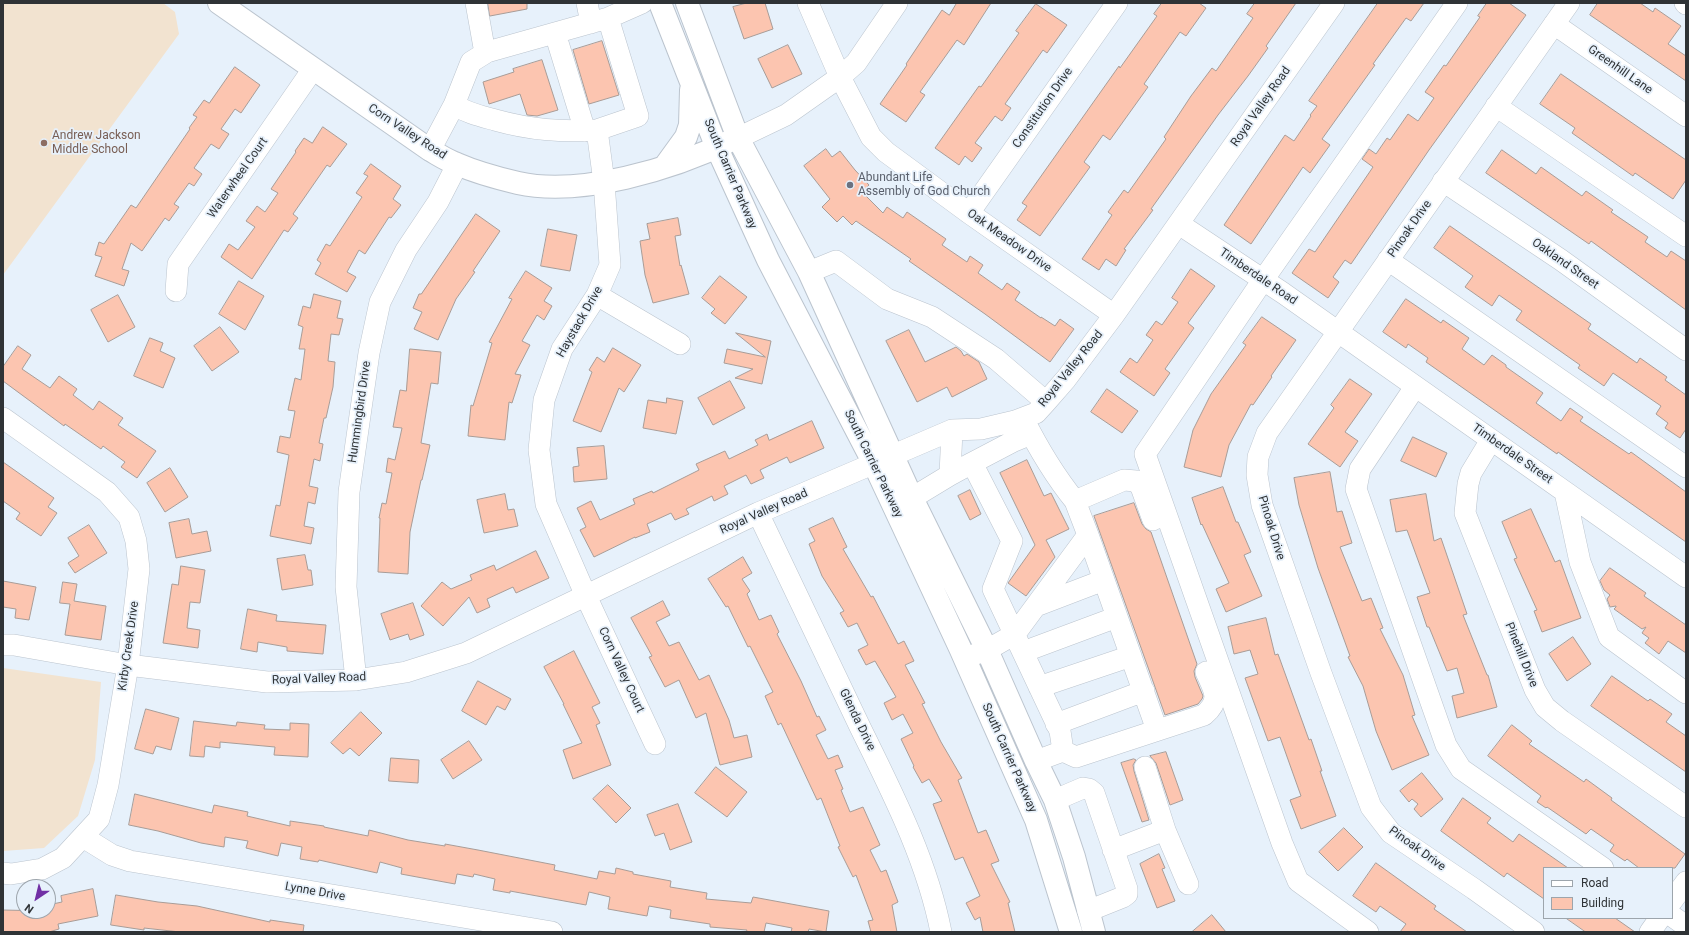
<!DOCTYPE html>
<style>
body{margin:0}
#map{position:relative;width:1689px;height:935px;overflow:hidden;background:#e7f1fb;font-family:Roboto,sans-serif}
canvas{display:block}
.frame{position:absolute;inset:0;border:4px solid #2f3336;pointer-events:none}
.legend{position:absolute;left:1543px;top:867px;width:130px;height:52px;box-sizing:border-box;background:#e7f1fb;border:1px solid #9da5ac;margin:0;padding:5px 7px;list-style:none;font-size:12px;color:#2f3336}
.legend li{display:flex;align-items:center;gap:8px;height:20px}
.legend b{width:20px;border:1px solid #9da5ac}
.north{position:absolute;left:16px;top:879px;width:40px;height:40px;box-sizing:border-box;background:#e7f1fb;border:1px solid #9da5ac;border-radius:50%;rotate:215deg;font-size:11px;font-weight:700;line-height:16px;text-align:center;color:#2f3336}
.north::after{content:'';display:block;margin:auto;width:14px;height:18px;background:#7130a5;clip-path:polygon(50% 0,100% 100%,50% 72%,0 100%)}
</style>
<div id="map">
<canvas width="1689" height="935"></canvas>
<div class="frame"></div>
<ul class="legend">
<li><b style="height:5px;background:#fff"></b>Road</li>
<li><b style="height:11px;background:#fcc5b0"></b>Building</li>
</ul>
<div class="north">N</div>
</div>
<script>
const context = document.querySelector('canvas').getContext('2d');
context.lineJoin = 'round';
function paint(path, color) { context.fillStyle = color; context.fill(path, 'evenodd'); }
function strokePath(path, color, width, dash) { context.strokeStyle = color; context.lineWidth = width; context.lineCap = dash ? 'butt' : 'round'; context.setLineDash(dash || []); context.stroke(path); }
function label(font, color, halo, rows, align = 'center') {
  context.font = font + ' Roboto,sans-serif'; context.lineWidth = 3.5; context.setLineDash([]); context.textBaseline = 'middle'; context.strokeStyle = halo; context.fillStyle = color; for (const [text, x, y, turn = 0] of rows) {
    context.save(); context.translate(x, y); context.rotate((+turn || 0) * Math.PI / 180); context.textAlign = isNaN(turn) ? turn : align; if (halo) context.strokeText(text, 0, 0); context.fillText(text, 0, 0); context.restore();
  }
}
paint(new Path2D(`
 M3,3H163L175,12L179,34L3,275Z
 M3,668L101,682L95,760L78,816L44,848L3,851Z`), '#f2e3d0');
const building = new Path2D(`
 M488,3H527V9L490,16Z
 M747,3H765L773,29L744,39L733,7Z
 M957,3H991L964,45L957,40L920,92L925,95L906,122L880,104L907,65L906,64L942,10L949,15Z
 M1162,3H1199L1206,8L1186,36L1180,32L1144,84L1148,87L1110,140L1103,135L1084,162L1090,167L1040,236L1017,220L1027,206L1022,203L1119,66L1120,68L1157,16L1154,14Z
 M1255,3H1296L1266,46L1268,48L1248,76L1218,115L1151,209L1153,210L1124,249L1126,250L1116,266L1106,259L1099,270L1082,259L1112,215L1108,212L1124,190L1128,193L1166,139L1164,137L1191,96L1212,68L1216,71L1253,18L1247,14Z
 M1378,3H1424L1411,21L1406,18L1373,64L1375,65L1322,139L1330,145L1310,173L1303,167L1251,244L1224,225L1285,135L1294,141L1311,116L1310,115L1317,106L1309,101Z
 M1487,3H1509L1526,15L1429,150L1351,264L1345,260L1333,277L1339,282L1328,298L1292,273L1309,249L1315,252L1373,167L1362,159L1369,149L1376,154L1387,138L1390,140L1408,114L1418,121L1434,98L1425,92L1444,65L1446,66L1480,17L1478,16Z
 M1598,3H1640L1653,12L1655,8L1681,26L1668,44L1686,56V81L1590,15Z
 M1036,4L1067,25L1047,53L1043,50L1005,104L1011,108L1002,121L995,116L975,143L982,148L972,162L965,156L959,165L935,148L979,86L981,87L1019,33L1016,31Z
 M602,41L619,95L589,104L573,50Z
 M788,45L802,74L772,88L758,59Z
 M542,60L558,110L537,116L527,115L520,94L489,104L483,82L514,72L513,69Z
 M235,67L260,85L241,113L235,109L221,129L229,134L219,149L211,144L194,168L202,174L194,186L189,183L174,204L179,207L169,221L165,218L142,251L131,243L122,269L129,271L124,286L95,276L102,257L95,255L99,242L104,244L131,205L136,208L190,129L189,128L197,117L193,115L204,100L209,103Z
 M1561,74L1686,160V180L1673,199L1635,173L1633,176L1572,133L1575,128L1540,104Z
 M323,127L347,144L330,167L327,165L293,214L298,218L288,232L284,230L252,279L221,257L229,244L238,250L255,227L246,221L257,206L265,212L278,193L271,189L296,152L295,151L304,138L312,143Z
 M826,149L832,157L840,151L855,170L869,185L862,192L883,213L887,207L903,218L907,212L946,239L942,245L967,262L970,256L983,265L978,273L1002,290L1007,283L1020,292L1015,300L1041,318V317L1055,326L1060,319L1074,329L1050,362L985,314L909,261L911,259L856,221L852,225L843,216L837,222L822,207L830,199L804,166Z
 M1502,150L1536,174L1541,167L1582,196L1586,191L1613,210L1611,212L1648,237L1645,242L1667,257L1671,251L1686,261V310L1591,241L1589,244L1486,173Z
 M371,164L401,186L393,199L401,205L391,218L389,217L365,254L359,250L347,272L356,277L347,292L315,274L321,263L317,260L326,244L330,246L362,197L356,193L368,176L364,174Z
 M476,214L500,231L473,271L475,272L456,299L438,340L414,329L422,312L413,308L419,294H421Z
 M678,218L681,235L675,236L680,266L681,265L689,294L653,303L645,275L640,241L650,239L647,224Z
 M1450,226L1591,324L1588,329L1637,363L1640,358L1667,377L1665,380L1686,395V429L1680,438L1665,428L1668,423L1656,414L1661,406L1613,373L1604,386L1578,368L1580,365L1516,320L1522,311L1499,295L1492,306L1465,287L1473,276L1434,248Z
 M548,229L577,235L570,271L541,266Z
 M1191,269L1215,286L1188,323L1194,328L1165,369L1170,373L1154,396L1120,372L1130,358L1137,363L1153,340L1146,335L1156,321L1162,325L1178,302L1172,298Z
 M526,271L552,288L544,301L552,306L544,320L537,315L522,341L530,345L515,374L521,375L512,403L509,402L505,440L468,436L471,405L473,406L492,343L489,342L512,299L509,298Z
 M720,276L747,297L725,324L711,313L715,309L702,298Z
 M239,281L264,296L245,330L219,314Z
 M314,294L341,301L337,318L343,319L339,335L331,334L328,361L335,362L333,387L326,418H324L319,443L323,444L320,461L314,459L309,486L318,488L315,504L308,502L304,526L314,528L311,544L270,536L276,505L280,506L289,455L277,452L280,436L290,438L295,411L288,410L295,378L301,380L305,349H299L303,327L298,325L303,306L310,308Z
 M118,295L135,327L108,342L91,310Z
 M1406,299L1441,323L1443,320L1469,338L1462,349L1484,365L1492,355L1506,365V367L1543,393L1536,403L1561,421L1570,408L1583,417L1580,421L1629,454L1631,452L1686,492V542L1596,479L1558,452L1557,454L1426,362L1428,358L1408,344L1406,348L1383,332Z
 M1262,317L1296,340L1271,376L1272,377L1253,405L1251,404L1229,445L1221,477L1184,467L1193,430L1211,394L1246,345L1243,343Z
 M220,327L239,352L212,371L194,346Z
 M909,330L925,362L956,347L961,351L964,356L967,354L979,362L987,379L952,397L947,387L917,402L886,341Z
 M736,333L771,341L762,384L735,378L753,369L724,363L727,349L765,357Z
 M150,338L163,343L160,351L175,358L163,388L134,376Z
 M18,346L31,355L22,369L50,388L59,376L77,389L73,395L93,410L99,401L123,418L118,425L156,451L137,478L121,467L125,462L103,446L101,449L65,424L64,426L3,381V367Z
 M613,348L641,365L624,392L619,388L601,432L573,421L592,372L589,370L597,357L604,362Z
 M410,349L441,352L438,384L431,383L421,443L430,445L422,480H421L410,532L408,574L378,572L380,518H379L382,503L386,504L392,473L386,472L388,458L395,460L402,428L393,427L400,390L406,391Z
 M1350,379L1372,394L1345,432L1358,441L1340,467L1308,444L1334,408L1331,405Z
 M730,381L745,408L713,425L698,398Z
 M1107,389L1138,411L1122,433L1091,412Z
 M667,398L683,401L676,434L643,428L648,400L666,403Z
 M812,421L824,448L790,463L787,457L760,470L764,478L751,484L746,475L724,486L728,494L714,501L712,496L686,509L689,514L675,520L671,513L647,524L650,532L635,538V537L594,557L580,530L586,527L577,508L591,501L600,520L635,504L633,499L652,491L653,493L699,470L696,464L725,451L729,459L758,445L755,440L767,434L769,440Z
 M1413,437L1447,453L1436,477L1401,461Z
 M604,446L607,479L574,482L573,467L579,466L577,448Z
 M1027,460L1044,496L1051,493L1069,529L1046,540L1055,557L1026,596L1008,583L1035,545L1000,473Z
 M3,462L54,498L48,507L57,513L41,536L16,519L20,513L3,501Z
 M170,468L188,497L165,512L147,483Z
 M1330,472L1337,512L1342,511L1352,543L1340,547L1362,601L1371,598L1383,628L1380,629L1403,675L1415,715L1412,716L1429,755L1392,770L1376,731L1363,686L1348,657L1350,656L1318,568L1299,505L1294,478Z
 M1223,487L1236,522H1238L1251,552L1244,555L1262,596L1226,612L1216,589L1229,583L1202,524L1201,525L1192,498Z
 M970,490L981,514L970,520L958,496Z
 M505,494L508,510L514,509L518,526L484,533L477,500Z
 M1426,494L1434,541L1441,538L1467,614L1463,615L1487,675H1488L1497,707L1457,718L1452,696L1464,693L1457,668L1447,671L1429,627H1427L1417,597L1430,593L1407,530L1396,532L1390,500Z
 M1134,503L1142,524L1146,529L1151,532L1197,664L1194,671L1195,677L1203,696L1202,699L1198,704L1165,715L1094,516Z
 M1531,509L1555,562L1560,560L1581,618L1542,632L1534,611L1537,610L1514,559L1517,558L1502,522Z
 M833,518L847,547L843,549L871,597L873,596L898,644L904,641L914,661L905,665L925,703L922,704L941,742L962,778L958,780L978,833L986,830L999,861L991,864L1010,902L1008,903L1015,932H983L980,917L975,920L966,903L980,896L963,857L955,860L933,804L942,801L929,779L922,783L913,767L914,766L901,739L913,733L903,714L892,720L884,703L896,697L875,661L866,665L858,650L868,645L857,623L848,627L840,613L844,611L822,576L809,544L815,541L809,529Z
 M189,519L192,534L207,531L211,551L176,558L169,523Z
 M89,525L107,553L75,573L68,563L79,556L68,538Z
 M536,551L549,578L516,593L513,587L487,599L490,607L477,613L469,597L443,626L421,606L442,582L451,589L472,580L470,575L494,565L496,570Z
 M305,555L308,570H311L313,585L282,590L277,559Z
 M743,557L752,573L742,579L750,591L747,594L759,620L771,615L779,632L777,634L801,681L817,717L819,716L826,730L816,735L828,759L838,755L843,767L835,770L843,789L841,790L850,812L863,807L880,845L870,850L881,872L886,870L898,902L892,905L897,932H871L868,921L873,920L856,875L853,877L838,847L840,846L821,798L817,800L781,723L778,725L765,696L773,692L750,646L748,647L728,606L726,607L708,579Z
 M181,566L205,570L200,603L190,602L187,628L200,630L198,648L163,643L172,584L178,585Z
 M1610,568L1646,593L1644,596L1686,625V653L1668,641L1659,654L1645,643L1649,638L1642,633L1646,627L1642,629L1614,609L1616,607V606L1610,607L1607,599L1610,595L1604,590L1600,581Z
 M3,581L36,587L29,620L15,618L16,609L3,607Z
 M63,582L77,584L74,601L106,606L101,640L65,635L70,604L60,603Z
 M663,601L670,615L656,622L669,646L679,642L699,680L709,675L729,720L734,738L747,735L752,757L720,765L706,713L696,718L679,680L665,687L649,657L652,656L631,618Z
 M413,603L424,635L410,640L408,634L390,640L381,614Z
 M248,609L277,615L276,621L326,625L323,654L287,651V647L258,642L257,652L241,649Z
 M1266,618L1275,655L1278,654L1309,740L1311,739L1322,771H1320L1336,816L1301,829L1290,800L1301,796L1280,737L1268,741L1245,678L1258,674L1250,650L1234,654L1228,627Z
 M1573,637L1591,664L1567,681L1549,654Z
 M574,651L600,703L592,707L600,723L596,725L611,765L573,779L563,750L582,743L563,704H564L544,667Z
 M1612,676L1648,701L1650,699L1672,714L1666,722L1686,736V772L1591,706Z
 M478,681L511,699L505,710L497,706L486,725L462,711Z
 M146,709L179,718L171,750L156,746L153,754L135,749Z
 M361,712L382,733L359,756L350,748L343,754L331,743Z
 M194,721L236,726L237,722L265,725L264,729L290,730V723L309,724L308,757L274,755L275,747L220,742V748L205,746L204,757L190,756Z
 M1512,725L1532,741L1529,744L1584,782L1586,779L1612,798L1611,800L1685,854L1675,868H1639L1627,859L1625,861L1610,851L1614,845L1591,829L1586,834L1547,807L1546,808L1537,802L1541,796L1488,756Z
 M469,741L482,760L453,779L441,760Z
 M1166,752L1183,800L1170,805L1156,763L1150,756Z
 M391,758L419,760L418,783L389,781Z
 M1134,759L1136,760L1133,765L1134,771L1149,820L1142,822L1121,763Z
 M716,767L747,792L727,817L695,793Z
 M1422,773L1443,799L1421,817L1414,809L1418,804L1412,799L1409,802L1400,791Z
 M608,785L631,808L616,823L593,799Z
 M135,794L212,813L214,805L248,812L247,816L290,826V821L324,826V827L368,836L369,830L408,840L445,846V844L478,850L555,865L554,870L597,879L599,871L615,874L616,868L633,872V874L671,881L670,887L707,893L706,899L751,903L753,897L829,911L826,932L809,929L808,932H791L792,928L766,923L764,932H746L747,930L710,927V924L670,918L671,910L649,906L647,916L608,909L610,897L589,892L586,905L510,891V893L493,890L495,879L474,874L473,877L457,874L455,884L401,874L402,868L380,862L377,873L319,860L318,862L300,859L302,847L281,843L278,856L246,848L248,841L225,837L224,847L201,843L158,831L129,825Z
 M1463,798L1491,818L1487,823L1513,842L1519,834L1568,868H1544V899L1507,873L1504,877L1441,831Z
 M678,804L692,842L670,850L664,833L655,836L647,815Z
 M1344,828L1363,847L1338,871L1319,852Z
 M1159,854L1165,868L1162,869L1175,901L1157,908L1140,864Z
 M1376,863L1436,906L1434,909L1467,932H1400L1406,924L1380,906L1376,912L1353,896Z
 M93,889L98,916L58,924L59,929L49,932H3V910L48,911V905L62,902L61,896Z
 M116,895L158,902L197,906L270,922V920L304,925L303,932H180L144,928V930L111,925Z
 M1212,915L1226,932H1192Z
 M1566,918H1615L1635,932H1586Z`);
paint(building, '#fcc5b0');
strokePath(building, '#a89c97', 1);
const minor = new Path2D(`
 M476,3L485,53
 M587,3L591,23
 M642,3L608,18L638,116L597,130L604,182L610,265L597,295L562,349L544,400L539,450L546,504L586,596L655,744
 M808,3L840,77L871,137L886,152L969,213L1114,315
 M1685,3L1686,4
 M1554,24L1686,116
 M555,33L585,131
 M454,105L471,62L487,52L608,18
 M1496,106L1686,236
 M738,138L786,115L840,77L856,63L897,3
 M430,150L454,105C467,113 480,116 495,120C531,130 560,132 597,130
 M1443,181L1561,260L1686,350
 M969,213L1117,3
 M1179,224L1283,293L1686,577
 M1388,260L1686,467
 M809,272L836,261L887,299L932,317L996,359L1046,402
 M176,291L178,264L313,69
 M597,295L680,344
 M1415,387L1360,469L1356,489L1446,745L1461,769L1603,868
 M3,418L107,492L129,517L136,541L139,569L128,665L108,785L99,819L63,858L42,869L11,874L3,873
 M1023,418C1038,448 1054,475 1075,501L1124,480L1136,481L1141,487L1153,520
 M1491,440L1471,473L1468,484L1465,513L1535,690L1545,707L1562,721L1686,807
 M972,463L1014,441L1031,434
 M950,475L972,463L1012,541L993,589L1060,731L1063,751
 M1565,492L1580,562L1609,637L1686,693
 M912,498L950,475L952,430
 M758,513C792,584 826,656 860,727C892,792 927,860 941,932
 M1088,535L1157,730
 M1036,606L1104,580
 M3,645H14L128,665L267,682L356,680L406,672L466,653L758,513L952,430L981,429L1015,421L1036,413L1046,402L1066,379L1114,315L1334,3
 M1023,652L1117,617
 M965,658L987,650L1015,634L1088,535L1075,501
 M356,680L346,587L349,492L369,353L380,302L406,250L438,202L457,165
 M1039,687L1131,656
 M1056,724L1144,691
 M1036,761L1063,751L1076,757L1204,715C1222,700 1214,690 1206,672
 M1055,800L1083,788L1089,789L1094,793L1127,889V894L1123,897L1088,911
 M1165,830L1188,884
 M83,837L112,855L130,861L552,932
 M1113,850L1165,830L1145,767
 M1672,901L1686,882
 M1672,916L1686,926
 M1368,932L1298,881L1282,843L1145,454L1263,280L1457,3
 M1534,932L1474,889L1391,833L1371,807L1321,673L1262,505L1257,475L1258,457L1267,433L1569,3
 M1650,932L1660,918`);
const major = new Path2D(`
 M219,3L430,150C439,155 448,161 457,164C473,171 501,179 518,183C580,197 673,169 730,141
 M660,3L717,148L768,260L874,464L960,648L1036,820L1071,932
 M687,3L738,138L809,272L912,498L987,650L1036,761L1055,800L1074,857L1094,932
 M665,166L686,137L690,125L691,90`);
strokePath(minor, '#bbc4ce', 22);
strokePath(major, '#bbc4ce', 24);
strokePath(minor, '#fff', 21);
strokePath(major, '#fff', 22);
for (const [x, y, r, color] of [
 [44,143,4,"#8d6e63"],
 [850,185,4,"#6b7280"]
]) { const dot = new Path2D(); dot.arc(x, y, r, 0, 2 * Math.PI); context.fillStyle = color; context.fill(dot); strokePath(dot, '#e7f1fb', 1.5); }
label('12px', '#2f3336', '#e7f1fb', [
 ["Greenhill Lane",1620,70,35],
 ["Royal Valley Road",1261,107,-55],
 ["Constitution Drive",1043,108,-55],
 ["Corn Valley Road",407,132,33],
 ["South Carrier Parkway",730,174,67],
 ["Waterwheel Court",238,178,-55],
 ["Pinoak Drive",1410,229,-55],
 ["Oak Meadow Drive",1009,241,35],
 ["Oakland Street",1565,264,35],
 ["Timberdale Road",1258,277,34],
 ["Haystack Drive",580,322,-60],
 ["Royal Valley Road",1071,369,-51],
 ["Hummingbird Drive",360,412,-82],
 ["Timberdale Street",1512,454,35],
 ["South Carrier Parkway",873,464,64],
 ["Royal Valley Road",764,512,-24],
 ["Pinoak Drive",1271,528,73],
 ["Kirby Creek Drive",129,646,-82],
 ["Pinehill Drive",1521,655,68],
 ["Corn Valley Court",621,670,65],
 ["Royal Valley Road",319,679,-2],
 ["Glenda Drive",857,720,64],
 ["South Carrier Parkway",1009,758,66],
 ["Pinoak Drive",1417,849,36],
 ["Lynne Drive",315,892,10]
]);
label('12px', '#785e54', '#e7f1fb', [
 ["Andrew Jackson",52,136],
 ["Middle School",52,150]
], 'left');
label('12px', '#5b616d', '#e7f1fb', [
 ["Abundant Life",858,178],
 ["Assembly of God Church",858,192]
], 'left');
</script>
